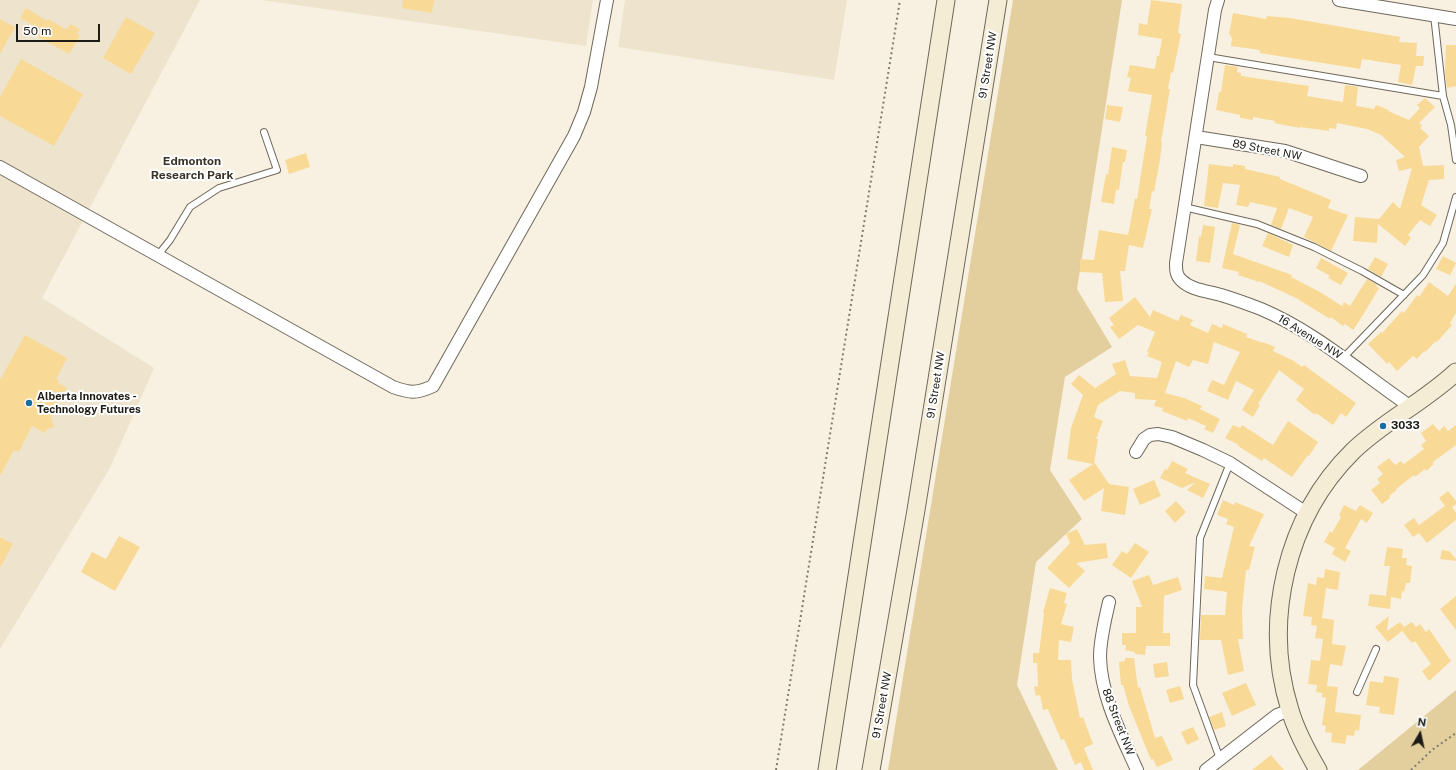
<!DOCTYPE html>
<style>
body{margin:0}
#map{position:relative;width:1456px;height:770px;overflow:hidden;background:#f8f1e1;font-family:"Public Sans",sans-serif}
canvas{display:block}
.north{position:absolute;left:1400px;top:714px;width:40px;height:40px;-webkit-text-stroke:3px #fff;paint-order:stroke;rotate:9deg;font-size:11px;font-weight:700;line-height:16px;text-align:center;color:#1d1b15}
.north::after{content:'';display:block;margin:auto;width:14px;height:18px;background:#1d1b15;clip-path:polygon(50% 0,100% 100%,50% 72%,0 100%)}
.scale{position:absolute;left:16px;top:24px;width:84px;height:18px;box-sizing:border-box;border:2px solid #1d1b15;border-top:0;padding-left:5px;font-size:12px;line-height:14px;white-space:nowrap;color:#1d1b15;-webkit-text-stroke:3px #fff;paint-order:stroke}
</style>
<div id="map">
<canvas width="1456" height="770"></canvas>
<div class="north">N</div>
<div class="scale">50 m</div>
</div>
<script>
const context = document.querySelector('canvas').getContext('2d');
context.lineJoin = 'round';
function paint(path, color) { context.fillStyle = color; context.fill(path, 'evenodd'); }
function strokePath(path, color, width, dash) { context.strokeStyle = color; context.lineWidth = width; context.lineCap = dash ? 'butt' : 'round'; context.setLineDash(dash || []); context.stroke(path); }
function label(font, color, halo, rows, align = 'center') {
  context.font = font + ' "Public Sans",sans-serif'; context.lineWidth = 4; context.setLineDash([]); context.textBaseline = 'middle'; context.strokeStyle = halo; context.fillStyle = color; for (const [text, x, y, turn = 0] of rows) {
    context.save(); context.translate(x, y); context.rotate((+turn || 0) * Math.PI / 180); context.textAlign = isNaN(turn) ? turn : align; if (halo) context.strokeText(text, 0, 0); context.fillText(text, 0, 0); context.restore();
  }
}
paint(new Path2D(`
 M0,0H200L42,298L154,368L110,468L0,649Z
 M261,0H593L586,46Z
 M625,0H847L834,80L618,47Z`), '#eee4cd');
paint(new Path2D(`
 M1013,0H1122L1077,289L1112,347L1065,377L1050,470L1082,519L1036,562L1017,685L1058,770H888Z
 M1456,690V770H1358Z`), '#e3ce9e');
paint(new Path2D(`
 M403,0H434L432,13L402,8Z
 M1151,0L1182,4L1178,33L1181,34L1173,73L1171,72L1168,89H1170L1161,142H1162L1160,160L1154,192L1152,191L1149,209H1152L1143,248L1129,245L1125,271H1120L1123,301L1105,302L1102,273L1080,272V259L1094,260L1099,230L1128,235L1135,198L1137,199L1147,136H1145L1152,95L1128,91L1131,78L1127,77L1130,65L1155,69L1157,56H1159L1162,39L1138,35L1139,23L1147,25Z
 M26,8L47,21L48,19L64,28L68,29L70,24L80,29L77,34L80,36L69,54L38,37L42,30L20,18Z
 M1233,13L1266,19L1267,16L1290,18L1400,37L1399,42L1417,43L1416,56H1424L1423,66H1416L1412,85L1398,82L1401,65L1362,59L1360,69L1260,53V50L1231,46L1232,37H1230L1231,35L1229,34Z
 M126,17L155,33L131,74L103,58Z
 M0,19L15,27L0,54Z
 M1446,45H1456V86L1447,88L1445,74Z
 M21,59L83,94L54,146L0,116V97Z
 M1225,65L1238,67L1237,72L1241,73V76L1309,86L1307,96L1343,102L1345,85L1358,87L1356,106L1374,109L1376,105L1389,110L1388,111L1409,120L1420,108L1417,105L1425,98L1435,107L1419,123L1422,126L1420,128L1429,136L1419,147L1423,166L1444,165V179L1429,180L1421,205L1437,215L1430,226L1420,220L1408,235L1411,238L1405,246L1378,224L1377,243L1353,241L1355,217L1379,219L1393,202L1400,209L1412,168L1399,171L1396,160L1405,157L1381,135L1367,129L1337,123L1336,129L1329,128V131L1300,127V128L1274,123L1275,121L1253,117V120L1240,118V115L1216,110L1219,92H1221Z
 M1107,105L1123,107L1120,122L1105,119Z
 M1112,147L1127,150L1125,162H1123L1119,190H1116L1114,204L1101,202L1106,174L1108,175Z
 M306,153L310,167L289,174L285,160Z
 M1209,164L1233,167V164L1245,166V169L1280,177V179L1331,200L1328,208L1348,215L1331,251L1304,237L1313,217L1289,208L1281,229L1271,225L1277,208L1250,202L1248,207L1236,205L1240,185L1223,183L1218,208L1204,206Z
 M1232,223L1240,225L1233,254L1292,275L1291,277L1320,292L1342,306L1344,302L1350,306L1367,279L1377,285L1376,286L1379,288L1363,315L1353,330L1345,324L1343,326L1331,317L1330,319L1296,298L1259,281V282L1238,275L1239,272L1222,268Z
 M1203,225L1215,227L1210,263L1196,261L1199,236L1201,237Z
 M1268,233L1293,245L1289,257L1262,246Z
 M1443,256L1456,263L1450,275L1436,269Z
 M1375,257L1388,264L1381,277L1368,269Z
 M1321,258L1348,273L1341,285L1328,278L1330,276L1316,268Z
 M1429,282L1448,296L1456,284V313L1450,323L1452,325L1437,342L1436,341L1425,352L1424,351L1417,359L1413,356L1397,371L1389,362L1387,364L1368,344L1381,332L1382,333L1402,311L1404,313L1417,295L1419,297Z
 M1135,297L1150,317L1153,310L1178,321L1181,315L1193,320L1190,325L1208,333L1212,324L1222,328L1223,324L1247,334L1246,337L1263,343V342L1275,347L1273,351L1294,361L1302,367L1304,365L1356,403L1346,417L1341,413L1333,425L1316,413L1315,415L1296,400L1304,389L1279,370L1258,404L1260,405L1253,417L1242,410L1254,390L1236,381L1228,400L1207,391L1212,380L1224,385L1240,352L1214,342L1208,364L1193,360L1189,367L1176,361L1165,393L1184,398L1202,406L1200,409L1220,419L1213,433L1204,429L1206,426L1188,418L1187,421L1162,411L1163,408L1154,406L1156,400L1135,399V393L1120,391L1098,405L1094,417L1103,421L1096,439H1098L1094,464L1095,463L1109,484L1129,487L1125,515L1101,511L1104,488L1084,501L1069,480L1093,464L1067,459L1071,428L1083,395L1071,384L1079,375L1095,388L1116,374L1112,364L1125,360L1130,376L1157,378L1162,362L1147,356L1149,353L1147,352L1155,332L1138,325L1119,339L1110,327L1114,325L1109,318Z
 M25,335L67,358L56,379L59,381L58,383L67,388L51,417L54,427L47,429L45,433L32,426L19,452L14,450L0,476V380Z
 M1288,421L1318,442L1309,456L1308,455L1292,477L1264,458L1262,461L1238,446L1239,445L1225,438L1233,425L1240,428L1242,425L1273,445Z
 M1433,424L1439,431L1444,426L1448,431L1456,425V445L1433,462L1434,464L1426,471L1425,469L1415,477L1414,475L1396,489L1397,490L1389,496L1390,498L1382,504L1371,490L1380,483L1377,479L1383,474L1377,467L1389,458L1395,465L1401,461L1404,464L1424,449L1421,445L1426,441L1421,433Z
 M1172,461L1188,469L1185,473L1210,484L1203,498L1187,490L1196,482L1182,488L1160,478L1165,469L1167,470Z
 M1154,480L1161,496L1140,505L1133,489Z
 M1448,491L1456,501V504L1452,507L1456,513V520L1427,543L1419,533L1413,537L1404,525L1414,518L1419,525L1445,506L1439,498Z
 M1223,500L1234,505L1235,502L1264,514L1249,546L1255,547L1249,570H1246L1242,610L1243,639H1238L1244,671L1228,675L1221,640H1200L1201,615H1225L1227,592L1204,589L1205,576L1222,578L1234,527L1226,524L1228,519L1217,515Z
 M1176,501L1186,512L1175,523L1165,511Z
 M1344,505L1356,511L1360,505L1373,513L1367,523L1361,519L1345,548L1351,551L1345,562L1332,554L1335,548L1324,542L1330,531L1332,533L1341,517L1339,515Z
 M1077,529L1085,545L1106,543L1108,558L1076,563L1085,571L1069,588L1047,568L1070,543L1066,534Z
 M119,536L140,547L115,591L81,572L92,552L106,559Z
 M0,537L13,544L0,568Z
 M1135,543L1149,552L1131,578L1112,565L1122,551L1127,554Z
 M1387,547L1403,549L1402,558H1407L1406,565L1412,566L1410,583H1406L1404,592L1402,591L1401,599L1391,597L1390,609L1368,606L1370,594L1386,596L1390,566H1384Z
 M1442,550L1449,551L1456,559V561L1440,559Z
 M1325,569L1340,572L1338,590L1326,588L1322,618L1334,620L1332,644L1346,646L1342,666L1330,664L1327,686L1338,687L1335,712L1361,715L1359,731L1355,730L1354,736L1347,735L1345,744L1331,742L1332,733L1325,732L1326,726L1322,725L1326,698L1322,697V693L1316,692L1317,685L1308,684L1311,660L1320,661L1323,639L1315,638L1317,626L1311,625L1312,617L1303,616L1308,583L1316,585L1317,577L1324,578Z
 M1149,575L1153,585L1178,577L1182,590L1164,596L1163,633H1170V646H1146L1145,655L1135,654V652L1125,650L1126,645H1122V633H1136V607H1142L1132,581Z
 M1050,588L1067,593L1064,603L1067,604L1061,624L1074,627L1071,642L1059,640L1058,660H1071L1072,679L1080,718L1083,717L1093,744L1084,748L1093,770H1084L1081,762L1075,765L1064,739L1061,740L1048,709L1043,710L1040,695L1036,696L1034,687L1038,686L1037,663H1033V653H1039L1044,613L1043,612Z
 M1456,596V630L1440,609Z
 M1389,616L1387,631L1400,622L1404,627L1412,622L1416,627L1420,624L1426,632L1429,629L1451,661L1429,681L1422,671L1431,664L1415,641L1412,643L1402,631L1388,642L1375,627Z
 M1125,658H1134L1138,688L1140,687L1155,738L1162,736L1173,760L1157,767L1153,759L1151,760L1142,738L1129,706L1123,685H1121L1119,662L1125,661Z
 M1167,662L1169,676L1155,678L1153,664Z
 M1384,676L1399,678L1394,715L1379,713L1380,707L1366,705L1370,681L1383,683Z
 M1246,683L1256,705L1232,716L1222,693Z
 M1180,686L1184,699L1170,703L1166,690Z
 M1222,712L1226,726L1214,730L1209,717Z
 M1193,727L1199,739L1187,745L1181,732Z
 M1271,755L1284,770H1252Z`), '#f8da96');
const lane = new Path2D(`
 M1434,15L1443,96
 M1208,57L1443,96L1451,125L1456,160
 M1184,207L1257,224L1314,247L1362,271L1404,295
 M158,255L170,240L190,207L219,188L277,170L264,132
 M1343,358L1423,275L1443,243L1456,197
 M1357,692L1376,649
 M1220,759L1193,685L1200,538L1230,463`);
const street = new Path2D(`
 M1218,0L1215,10L1176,263C1176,270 1176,275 1181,280C1191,290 1207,291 1221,295C1234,299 1248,304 1261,309C1316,332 1362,374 1411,407
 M1339,0L1456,19
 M1196,137L1285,151L1361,176
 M0,167L393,387C410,393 416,394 433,386L574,136L584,112L591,87L607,0
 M1136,452L1144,439L1150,435L1158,434L1172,437L1203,450L1230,463L1308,514
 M1109,602C1105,620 1100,639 1100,657C1101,697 1121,734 1137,770
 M1206,770L1277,715L1290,710`);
const secondary = new Path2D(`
 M827,770L946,0
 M871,770L916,510L998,0
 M1318,770C1307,751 1296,731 1290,710C1262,621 1286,517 1353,451C1384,421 1424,402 1456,372`);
strokePath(lane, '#6e685a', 8);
strokePath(street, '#6e685a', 14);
strokePath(secondary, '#6e685a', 19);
strokePath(new Path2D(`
 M776,770L900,0
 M1411,770L1432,750L1456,733`), '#807c71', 2, [2, 3]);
strokePath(lane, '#fff', 6);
strokePath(street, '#fff', 12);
strokePath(secondary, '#f5ecd5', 17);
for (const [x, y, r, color] of [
 [29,403,4,"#186e9e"],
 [1383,426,4,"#186e9e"]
]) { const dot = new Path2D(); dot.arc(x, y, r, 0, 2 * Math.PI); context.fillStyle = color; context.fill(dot); strokePath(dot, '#fff', 1.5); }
label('11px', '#1d1b15', '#fff', [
 ["91 Street NW",988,65,-81],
 ["89 Street NW",1267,150,11],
 ["16 Avenue NW",1310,337,32],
 ["91 Street NW",936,385,-81],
 ["91 Street NW",882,705,-80],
 ["88 Street NW",1118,722,69]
]);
label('bold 11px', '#1d1b15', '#fff', [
 ["Alberta Innovates -",37,397],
 ["Technology Futures",37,410],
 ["3033",1391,426]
], 'left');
label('bold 12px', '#383327', '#fff', [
 ["Edmonton",192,161],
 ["Research Park",192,175]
]);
</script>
